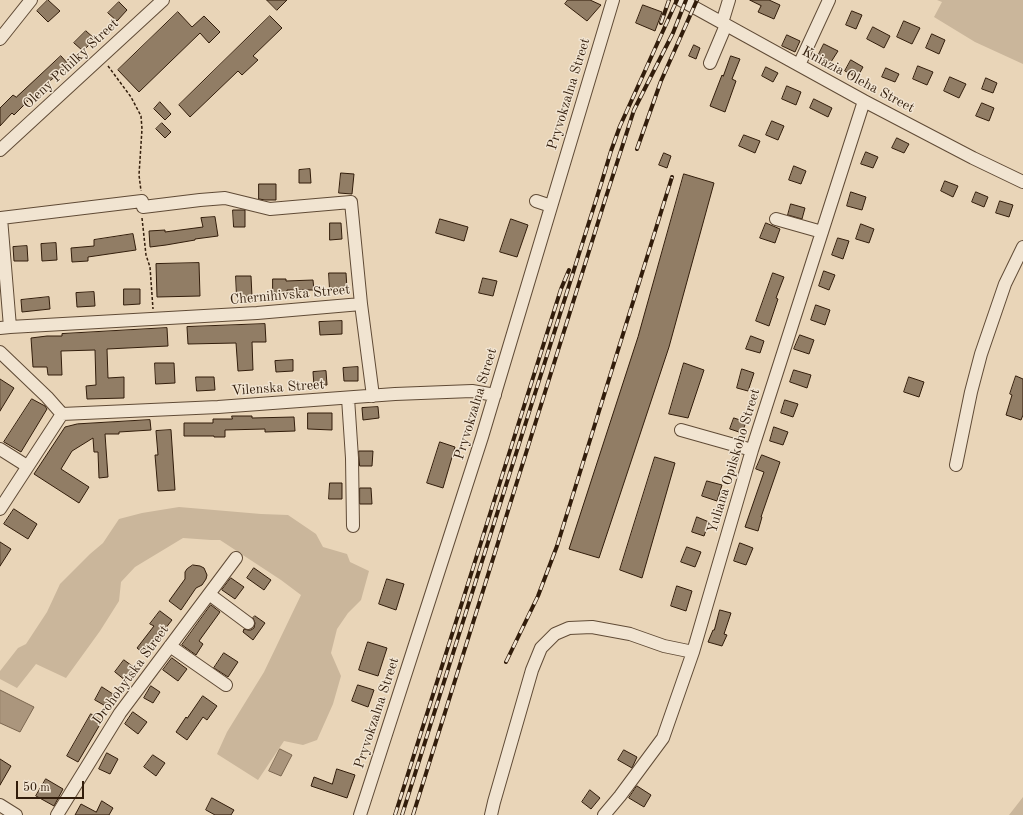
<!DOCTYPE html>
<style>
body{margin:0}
#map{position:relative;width:1023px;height:815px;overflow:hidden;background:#e9d5b8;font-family:"Old Standard TT",serif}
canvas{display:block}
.scale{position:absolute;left:16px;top:781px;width:68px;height:18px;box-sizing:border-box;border:2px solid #321d0b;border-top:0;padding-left:5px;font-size:12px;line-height:14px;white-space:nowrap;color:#321d0b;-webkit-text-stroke:3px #f1e4d1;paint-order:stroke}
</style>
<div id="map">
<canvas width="1023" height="815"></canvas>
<div class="scale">50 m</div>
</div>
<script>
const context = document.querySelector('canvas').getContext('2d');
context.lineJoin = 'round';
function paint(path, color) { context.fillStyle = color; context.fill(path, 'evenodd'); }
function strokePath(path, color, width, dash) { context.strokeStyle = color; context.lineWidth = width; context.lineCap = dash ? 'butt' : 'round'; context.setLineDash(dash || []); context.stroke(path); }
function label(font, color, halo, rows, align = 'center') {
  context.font = font + ' "Old Standard TT",serif'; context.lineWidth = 3; context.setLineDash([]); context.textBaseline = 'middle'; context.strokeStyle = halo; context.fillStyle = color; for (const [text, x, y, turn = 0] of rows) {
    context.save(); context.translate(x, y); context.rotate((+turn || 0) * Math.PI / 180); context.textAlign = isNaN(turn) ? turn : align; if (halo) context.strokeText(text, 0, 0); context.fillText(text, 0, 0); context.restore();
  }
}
paint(new Path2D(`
 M937,0H1023V64L975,42L934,17L942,2Z
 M179,507L261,514L288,515L316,534L323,547L347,554L350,562L369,571L361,600L348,613L337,629L331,653L341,676L333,704L317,740L303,745L284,741L258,780L217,754L227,732L264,672L301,595L281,580L220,540H211L183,538L135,567L121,582L119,601L100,631L66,678L36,664L17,688L0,679V671L18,648L26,644L47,612L60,584L90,554L103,543L119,519L142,513Z
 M1023,797V815H1009Z`), '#cab69b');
const water = new Path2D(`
 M0,690L34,707L20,732L0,723Z
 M280,749L292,755L281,776L269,771Z`);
paint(water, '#ab967d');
strokePath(water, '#7b664f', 1);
const building = new Path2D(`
 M48,0L60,11L48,22L37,11Z
 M267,0H287L277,10Z
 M568,0H590L601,5L587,21L565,4Z
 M750,0H769L780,5L774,19L758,12L761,6Z
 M119,2L127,10L117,21L108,13Z
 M643,5L662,12L655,31L636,23Z
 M852,11L862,15L856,29L846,25Z
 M178,12L192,27L204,16L220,32L209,43L200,33L139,92L118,70Z
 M270,16L282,28L253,56L258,60L242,75L238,71L190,117L179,105Z
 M904,21L920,28L912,44L897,37Z
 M873,27L890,36L884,48L867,39Z
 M86,31L95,39L83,51L74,43Z
 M932,34L945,40L939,54L926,48Z
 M787,35L800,41L795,52L782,46Z
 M824,44L838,51L831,62L818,56Z
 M694,45L700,48L696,59L689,56Z
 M61,56L69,65L45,85L46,86L30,101L29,100L14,115L12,113L0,126V108L13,95L16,97Z
 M731,56L740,59L732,79L736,81L725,112L710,106L722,75L723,76Z
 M851,60L863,67L857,78L845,71Z
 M918,66L933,72L927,85L913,79Z
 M766,67L778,73L773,82L762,76Z
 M886,68L899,74L895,82L882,77Z
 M950,77L966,84L959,98L944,91Z
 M986,78L997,83L993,93L982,89Z
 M787,86L801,92L796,105L782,99Z
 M814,99L832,108L828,117L810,108Z
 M160,102L171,114L165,120L154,109Z
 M982,103L994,108L989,121L976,116Z
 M772,121L784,126L778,140L766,135Z
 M162,123L171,132L165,138L156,129Z
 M744,135L760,141L755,153L739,146Z
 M897,138L909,144L904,153L892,148Z
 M866,152L878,157L873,168L861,164Z
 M664,153L671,156L667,168L659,165Z
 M794,166L806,171L801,184L789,180Z
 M310,169L311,183H299V170Z
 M341,173L354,174L352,194L339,193Z
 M684,174L714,183L669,347L599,558L569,549L638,337Z
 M945,181L958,186L953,197L941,191Z
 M259,184H276V200H265L259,199Z
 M851,192L866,197L862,210L847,206Z
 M976,192L988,197L984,207L972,202Z
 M1000,201L1013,205L1009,217L996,213Z
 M791,204L805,208L802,219L788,215Z
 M233,210H245V227H234Z
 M215,217L218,236L195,239V240L166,245L150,247L149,231L165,230V232L203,227L201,218Z
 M440,219L468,227L464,241L436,233Z
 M511,219L528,225L517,257L500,252Z
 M330,223H341L342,239L330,240Z
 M766,223L780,229L775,243L760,238Z
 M861,224L874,229L869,243L856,239Z
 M133,234L136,250L88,257V261L72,262L71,248L94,246V240Z
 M838,238L849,241L843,259L832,255Z
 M56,243L57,260L42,261L41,244Z
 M27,246L28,261H14L13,247Z
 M199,263L200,296L157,297L156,264Z
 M824,271L835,275L829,290L819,286Z
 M329,273H346L347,289L330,290Z
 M773,273L784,277L776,298L778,299L769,326L756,321Z
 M236,276H251L252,297H237Z
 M483,278L497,281L493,296L479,293Z
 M273,279H286V281L313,280L314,290H287V294H273Z
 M124,289H140V304L124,305Z
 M94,292L95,306L77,307L76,293Z
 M49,297L50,309L22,312L21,300Z
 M816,305L830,310L825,325L811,320Z
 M342,321V334L320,335L319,322Z
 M265,324L266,342H252L253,370L238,371L236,343L188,344L187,327Z
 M167,328L168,346L107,349L108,378L124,377V398L87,399L86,386L96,385L95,350L61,351L62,375H48L47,367H33L31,338L47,336H62V334Z
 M800,335L814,340L809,354L794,349Z
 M751,336L764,341L760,353L746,349Z
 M293,360V371L276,372L275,361Z
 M155,363H174L175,383L156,384Z
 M684,363L704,370L688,418L669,414Z
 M358,367V381H344L343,368Z
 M742,369L754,373L748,391L737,388Z
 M794,370L811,375L807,388L790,382Z
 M326,371L327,385L314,386L313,372Z
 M1016,376L1023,379V415L1021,420L1006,415L1012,395L1010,394Z
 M196,377H214L215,390L197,391Z
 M909,377L924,382L919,397L904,392Z
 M0,379L14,388L0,411Z
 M32,399L45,406L47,409L21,452L4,442Z
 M785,400L798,404L793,417L781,413Z
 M378,407L379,418L363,420L362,408Z
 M308,413H332V430L308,429Z
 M232,416H252V418L294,417L295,431L265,432V429L225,430V437H214V436H184V423H213V419H232Z
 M734,418L746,422L742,433L730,429Z
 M150,420L151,430L119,432V434H105L108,477L99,478L98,452H94L93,438L72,451L61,469L89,487L79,503L34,474L65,427L77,424Z
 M774,427L788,432L783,445L770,441Z
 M171,430L175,490L158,491L155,455H158L156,431Z
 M440,442L455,447L443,488L427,483Z
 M359,451H373L372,466H360Z
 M762,455L780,462L761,517H762L758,531L745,527L764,472L756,469Z
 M655,457L675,463L642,578L620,570Z
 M707,481L722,485L717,501L702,496Z
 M330,483H342V499H329Z
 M360,488H371L372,504H360Z
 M14,509L37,524L28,539L4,524Z
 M697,517L709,522L704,536L692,532Z
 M0,542L11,549L0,566Z
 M740,543L753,548L746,565L734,561Z
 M687,547L701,552L695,567L681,562Z
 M193,565L200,566L204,568L207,575L206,579L202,585L196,588L181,610L169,601L185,579V572L187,569Z
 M254,568L271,580L264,590L247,578Z
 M231,578L244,587L235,599L222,590Z
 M387,579L404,584L396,610L379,604Z
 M677,586L692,591L686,611L671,606Z
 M211,605L220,612L199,641L203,644L196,655L182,645Z
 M720,610L731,613L724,634L727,635L722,646L708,642L713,630H714Z
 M160,611L172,620L154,643L155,644L146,655L137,648L154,626L150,624Z
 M255,616L265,623L253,640L243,632L244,629L248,630H251L254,628L255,623L253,618Z
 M368,642L387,648L378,676L359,670Z
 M224,653L238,662L228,677L214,668Z
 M172,658L187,669L178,681L163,670Z
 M124,660L135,668L126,681L115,672Z
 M358,685L374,690L368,707L352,701Z
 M151,686L160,692L153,703L144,698Z
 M102,687L116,696L109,708L95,700Z
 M203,696L217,706L207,720L203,717L187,740L176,732L186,717L187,718Z
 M133,712L147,722L138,734L125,724Z
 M91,714L102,721L78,762L67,756Z
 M624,750L637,757L632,768L618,760Z
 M107,753L118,759L110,774L99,769Z
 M153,755L165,763L156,776L144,767Z
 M0,759L11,766L0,785Z
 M337,769L355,775L347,798L311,786L314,777L332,784Z
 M46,779L63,789L54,806L36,796Z
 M637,786L651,795L644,807L629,798Z
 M590,790L600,798L591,809L582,802Z
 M212,798L234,810L231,815H215L206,810Z
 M102,801L113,808L109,815H75L81,804L96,812Z`);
paint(building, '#917d65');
strokePath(building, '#321d0b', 1);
const minor = new Path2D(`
 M681,0L864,101L973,158L1023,182
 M722,23L729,0
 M0,39L31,0
 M710,63L726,25
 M799,65L829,0
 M0,150L163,0
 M536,201L551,206
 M776,219L822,232
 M361,304L373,396
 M0,328L10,327L257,313L361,304L351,202L270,209L225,198L200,200L143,207L142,201L1,218L10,327
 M0,352L47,397L62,414
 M348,398L352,458L353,526
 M62,414L218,407L395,394L472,391L495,395
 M681,430L752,450
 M0,449L27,466
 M956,465L971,392L981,354L1005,284L1023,247
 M0,509L62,414
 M209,594L248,623
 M170,646L226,685
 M0,805L16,815
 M57,815L120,713L236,558
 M360,815L482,437L613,0
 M491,815L494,802L532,670L541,648L555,634L569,628L592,627L630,634L664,646L693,652
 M604,815L620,796L663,738L693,652L752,450L864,101`);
strokePath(minor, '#604b36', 14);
strokePath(new Path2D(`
 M108,66L131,97L141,116L142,129L139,175L141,191
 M142,218L146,255L150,267L153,309`), '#321d0b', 1.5, [3, 2]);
strokePath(minor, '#f1e4d1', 12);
const rail = new Path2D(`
 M661,23L669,0
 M637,149L661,81L697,0
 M506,662L538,596L557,546L672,177
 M395,815L561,289L569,270
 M402,815L602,181L611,151L620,126L677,0
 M413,815L605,200L634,110L673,33L686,0`);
strokePath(rail, '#321d0b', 4);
strokePath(rail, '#f1e4d1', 2.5, [8]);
label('14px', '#321d0b', '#f1e4d1', [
 ["Oleny Pchilky Street",71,64,-43],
 ["Kniazia Oleha Street",858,80,28],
 ["Pryvokzalna Street",569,94,-73],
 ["Chernihivska Street",290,295,-5],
 ["Vilenska Street",278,388,-4],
 ["Pryvokzalna Street",476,404,-73],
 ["Yuliana Opilskoho Street",734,461,-73],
 ["Drohobytska Street",131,675,-54],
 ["Pryvokzalna Street",377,713,-72]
]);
</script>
